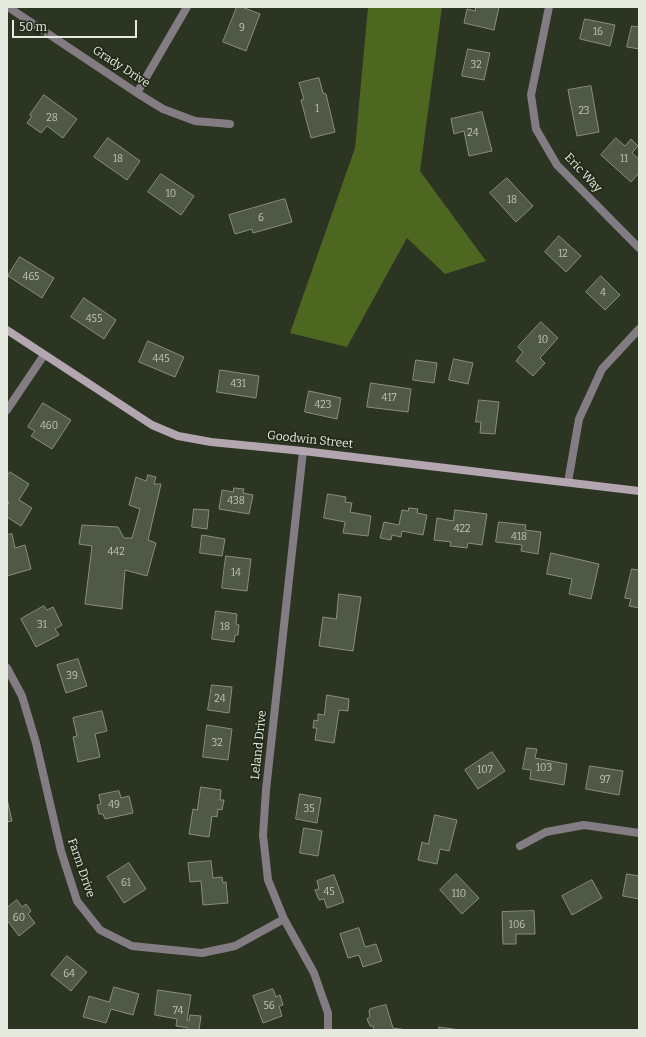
<!DOCTYPE html>
<style>
body{margin:0}
#map{position:relative;width:646px;height:1037px;overflow:hidden;background:#2c3422;font-family:Bitter,serif}
canvas{display:block}
.frame{position:absolute;inset:0;border:8px solid #e5eadf;pointer-events:none}
.scale{position:absolute;left:12px;top:20px;width:125px;height:18px;box-sizing:border-box;border:2px solid #e5eadf;border-top:0;padding-left:5px;font-size:12px;line-height:14px;white-space:nowrap;color:#e5eadf;-webkit-text-stroke:3px #232a19;paint-order:stroke}
</style>
<div id="map">
<canvas width="646" height="1037"></canvas>
<div class="frame"></div>
<div class="scale">50 m</div>
</div>
<script>
const context = document.querySelector('canvas').getContext('2d');
context.lineJoin = 'round';
function paint(path, color) { context.fillStyle = color; context.fill(path, 'evenodd'); }
function strokePath(path, color, width, dash) { context.strokeStyle = color; context.lineWidth = width; context.lineCap = dash ? 'butt' : 'round'; context.setLineDash(dash || []); context.stroke(path); }
function label(font, color, halo, rows, align = 'center') {
  context.font = font + ' Bitter,serif'; context.lineWidth = 3.5; context.setLineDash([]); context.textBaseline = 'middle'; context.strokeStyle = halo; context.fillStyle = color; for (const [text, x, y, turn = 0] of rows) {
    context.save(); context.translate(x, y); context.rotate((+turn || 0) * Math.PI / 180); context.textAlign = isNaN(turn) ? turn : align; if (halo) context.strokeText(text, 0, 0); context.fillText(text, 0, 0); context.restore();
  }
}
paint(new Path2D(`
 M368,7H442L420,171L486,261L445,274L407,238L347,347L290,333L355,148Z`), '#4d6721');
const building = new Path2D(`
 M237,7H242L260,14L246,51L223,42Z
 M476,7H499L494,30L464,23L467,9L475,11Z
 M585,19L615,25L610,46L580,39Z
 M632,26L639,27V49L627,47Z
 M468,49L490,53L484,80L462,76Z
 M319,78L323,93L326,94L335,132L311,138L301,100L304,99L299,83Z
 M591,86L599,132L577,136L568,90Z
 M44,95L77,119L63,138L47,126L41,133L27,123L32,116L30,115Z
 M482,112L492,151L469,156L464,131L454,134L451,119Z
 M108,138L140,161L127,180L94,157Z
 M616,138L625,146L631,139L638,146L632,153L639,159V173L631,182L601,155Z
 M161,174L194,196L181,215L148,192Z
 M507,178L533,206L516,222L490,193Z
 M285,199L292,222L253,233L252,229L235,234L229,215Z
 M559,236L581,256L566,272L545,252Z
 M20,257L54,278L42,298L8,276Z
 M601,276L620,295L605,310L586,292Z
 M84,298L116,320L104,339L71,317Z
 M541,322L558,338L540,358L545,363L533,376L516,361L523,352L518,347Z
 M148,341L184,357L175,377L139,362Z
 M454,359L473,363L468,384L449,380Z
 M416,360L437,363L434,383L413,380Z
 M220,370L259,376L256,398L217,392Z
 M371,383L411,389L408,412L367,407Z
 M309,391L341,398L337,419L305,412Z
 M479,400L499,402L495,434L480,433L481,422H476Z
 M43,403L71,420L52,449L31,436L35,431L28,427Z
 M10,472L29,484L19,500L32,508L21,526L7,517V506L9,502L7,501V477Z
 M148,475L156,477L154,484H161L148,540L156,543L147,576L125,570L122,609L85,604L92,546L79,544L82,525L118,527L124,538H132L140,509L129,505L136,477L146,481Z
 M234,488L244,489L243,493L253,495L249,514L219,509L222,490L233,492Z
 M328,494L346,497L345,502L352,503L350,512L371,516L368,536L343,533L345,522L324,518Z
 M409,508L418,509L417,513L427,515L423,535L402,531L401,537L392,535L391,540L380,538L384,522L399,525L402,510L408,511Z
 M194,509L209,510L207,529L192,527Z
 M455,510L487,514L482,545L468,543L467,548L450,546L451,542L434,540L437,518L453,521Z
 M499,522L526,525L525,530L541,532L538,554L521,551L522,545L496,542Z
 M12,534L15,548L25,545L31,569L7,576V535Z
 M202,535L225,539L222,556L200,553Z
 M551,553L599,564L591,599L569,594L572,579L547,574Z
 M226,556L251,559L247,591L222,588Z
 M632,569L639,570V608L629,606L631,599L625,598Z
 M339,594L361,597L353,651L319,646L323,617L336,619Z
 M44,606L47,610L53,607L62,625L55,629L59,635L36,647L21,619Z
 M216,611L237,614L236,624L239,625L238,635H235L234,642L212,639Z
 M78,659L87,686L66,693L57,665Z
 M212,685L232,687L229,713L208,710Z
 M327,695L349,699L348,711L339,710L334,743L315,740L317,728H313L314,720L318,721V714L324,715Z
 M102,711L107,731L95,734L100,757L78,762L73,737L77,736L73,718Z
 M207,725L232,729L228,760L203,757Z
 M527,748L537,749L535,758L567,764L564,785L530,779L531,770L523,769Z
 M492,752L505,771L478,789L465,770Z
 M590,766L623,771L619,795L586,789Z
 M201,787L221,790L220,800H224L222,810L218,809L217,817L212,816L209,837L189,834L193,809L197,810Z
 M119,791L121,798L129,796L133,813L105,819L103,814H99L97,805L101,804L99,795Z
 M300,794L321,798L317,823L296,819Z
 M7,799L12,821L7,822Z
 M435,815L457,820L449,851L440,849L437,864L418,860L422,842L428,844Z
 M304,828L322,831L318,856L300,853Z
 M211,861L213,878L222,877L223,883L226,882L228,903L203,905L201,881L190,882L188,863Z
 M129,863L146,889L124,903L107,877Z
 M456,874L479,898L462,914L440,890Z
 M627,874L639,876V899L623,896Z
 M334,875L344,902L327,908L324,899L319,900L315,890L319,889L317,881Z
 M592,880L602,898L572,915L562,896Z
 M17,900L22,907L26,904L31,911L28,914L35,923L19,936L7,920V908Z
 M534,911L535,934H516V944H503L502,912Z
 M359,928L365,947L376,944L382,961L363,967L359,955L348,958L340,934Z
 M67,956L87,972L71,991L51,975Z
 M114,987L139,994L133,1015L111,1009L106,1023L83,1017L89,996L109,1002Z
 M273,989L276,997L280,995L283,1005L279,1006L282,1016L263,1023L253,996Z
 M158,990L191,995L187,1020L189,1021L190,1015L201,1016L199,1030H187L188,1028L176,1026L177,1019L155,1015Z
 M386,1005L393,1028L407,1030H374L373,1026H370L367,1019L370,1017L369,1011L370,1009Z
 M439,1027L460,1030H439Z`);
paint(building, '#505946');
strokePath(building, '#87907b', 1);
strokePath(new Path2D(`
 M8,7L137,93L163,109L195,121L230,124
 M549,7L531,95L536,129L557,165L639,248
 M137,93L187,7
 M7,410L44,355
 M303,451L266,790L263,835L268,880L284,919L314,973L328,1013V1030
 M568,482L579,419L602,369L639,329
 M7,668L22,696L36,743L61,851L77,901L100,930L132,946L202,953L235,946L284,919
 M520,846L546,832L584,825L639,833`), '#847c83', 8);
strokePath(new Path2D(`
 M7,330L152,425L178,436L211,442L303,451L639,491`), '#b3a6b1', 8);
label('10px', '#c0c6b9', null, [
 ["9",242,28],
 ["16",598,32],
 ["32",476,65],
 ["1",317,109],
 ["23",584,111],
 ["28",52,118],
 ["24",473,133],
 ["18",118,159],
 ["11",624,159],
 ["10",171,194],
 ["18",512,200],
 ["6",261,218],
 ["12",563,254],
 ["465",31,277],
 ["4",603,293],
 ["455",94,319],
 ["10",543,340],
 ["445",161,359],
 ["431",238,384],
 ["417",389,398],
 ["423",323,405],
 ["460",49,426],
 ["438",236,501],
 ["422",462,529],
 ["418",519,537],
 ["442",116,552],
 ["14",236,573],
 ["31",42,625],
 ["18",225,627],
 ["39",72,676],
 ["24",220,699],
 ["32",217,743],
 ["103",544,768],
 ["107",485,770],
 ["97",605,780],
 ["49",114,805],
 ["35",309,809],
 ["61",126,883],
 ["45",329,892],
 ["110",459,894],
 ["60",19,918],
 ["106",517,925],
 ["64",69,974],
 ["56",269,1006],
 ["74",178,1011]
]);
label('12px', '#e5eadf', '#232a19', [
 ["Grady Drive",121,67,33],
 ["Eric Way",583,173,47],
 ["Goodwin Street",310,440,6],
 ["Leland Drive",259,745,-84],
 ["Farm Drive",81,868,71]
]);
</script>
